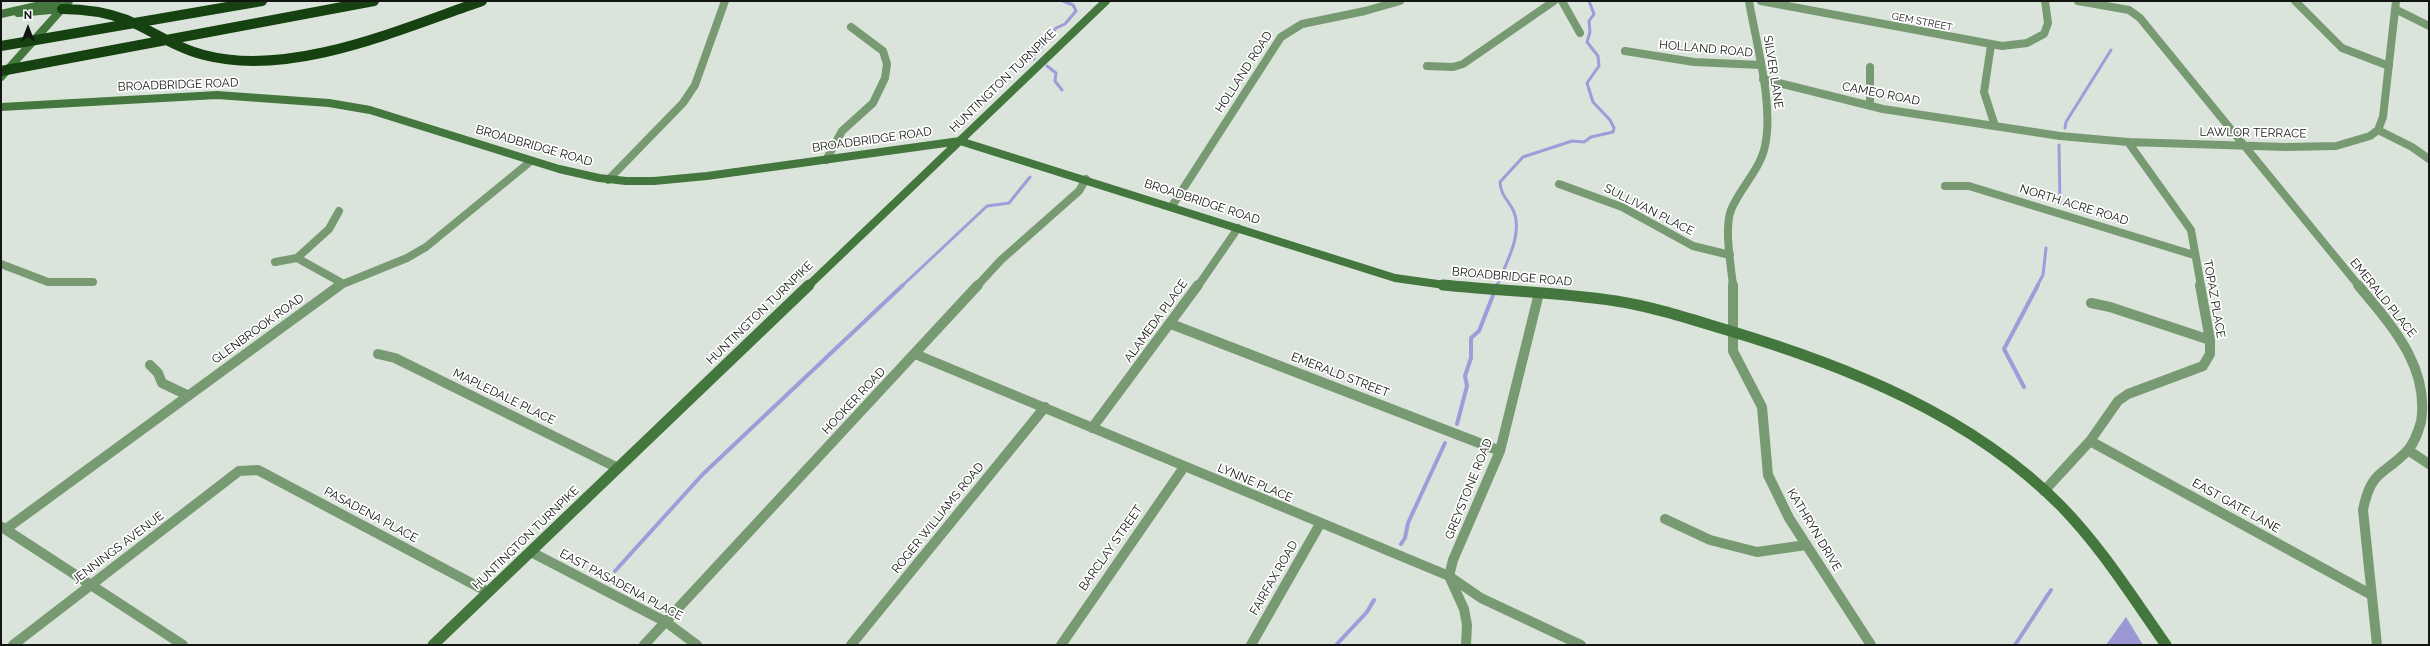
<!DOCTYPE html>
<style>
body{margin:0}
#map{position:relative;width:2430px;height:646px;overflow:hidden;background:#dbe4da;font-family:Raleway,sans-serif}
canvas{display:block}
.frame{position:absolute;inset:0;border:2px solid #121511;pointer-events:none}
.north{position:absolute;left:8px;top:8px;width:40px;height:40px;-webkit-text-stroke:3px #fff;paint-order:stroke;rotate:0deg;font-size:11px;font-weight:700;line-height:16px;text-align:center;color:#121511}
.north::after{content:'';display:block;margin:auto;width:14px;height:18px;background:#121511;clip-path:polygon(50% 0,100% 100%,50% 72%,0 100%)}
</style>
<div id="map">
<canvas width="2430" height="646"></canvas>
<div class="frame"></div>
<div class="north">N</div>
</div>
<script>
const context = document.querySelector('canvas').getContext('2d');
context.lineJoin = 'round';
function paint(path, color) { context.fillStyle = color; context.fill(path, 'evenodd'); }
function strokePath(path, color, width, dash) { context.strokeStyle = color; context.lineWidth = width; context.lineCap = dash ? 'butt' : 'round'; context.setLineDash(dash || []); context.stroke(path); }
function label(font, color, halo, rows, align = 'center') {
  context.font = font + ' Raleway,sans-serif'; context.lineWidth = 3.5; context.setLineDash([]); context.textBaseline = 'middle'; context.strokeStyle = halo; context.fillStyle = color; for (const [text, x, y, turn = 0] of rows) {
    context.save(); context.translate(x, y); context.rotate((+turn || 0) * Math.PI / 180); context.textAlign = isNaN(turn) ? turn : align; if (halo) context.strokeText(text, 0, 0); context.fillText(text, 0, 0); context.restore();
  }
}
paint(new Path2D(`
 M2126,617L2143,645H2106Z`), '#9c98d6');
strokePath(new Path2D(`
 M1034,59L1033,56L1056,28L1065,24L1076,11L1073,5L1063,1
 M1047,66L1056,73L1055,81L1062,90
 M2065,128L2066,122L2111,50
 M2059,145L2060,204
 M902,286L987,206L1009,203L1030,177
 M1497,286C1505,264 1523,236 1514,212C1509,200 1501,197 1500,182L1523,157L1572,141L1584,142L1591,137L1613,132L1614,128L1610,120L1593,102L1587,83L1599,66L1598,56L1587,42L1590,32L1589,21L1594,14L1589,1
 M2037,286L2043,275L2046,248`), '#9f9cda', 3);
strokePath(new Path2D(`
 M2024,387L2004,349L2038,285
 M1457,424L1467,386L1465,376L1471,358V338L1479,331L1497,285
 M1401,544L1405,538L1408,523L1445,443
 M615,571L703,474L903,285
 M1336,645L1367,612L1374,600
 M2015,645L2051,590`), '#9f9cda', 4);
strokePath(new Path2D(`
 M1562,1L1580,33
 M1761,1L2002,46L2027,43L2044,34L2048,23L2045,1
 M2078,1L2129,10L2140,18L2359,286
 M2295,1L2342,48L2389,66
 M2395,9L2429,26
 M1991,45L1984,92L1995,126
 M1625,51L1694,62L1761,65
 M1427,66L1453,67L1463,64L1554,1
 M1870,67V106
 M1763,79L1883,109L2060,136L2128,142L2286,147L2336,146L2370,136L2378,130L2383,117L2396,1
 M2378,130L2412,147L2429,159
 M2128,142L2191,230L2201,286
 M826,160L842,131L873,103L885,78L887,64L883,51L851,27
 M608,180L683,103L695,85L725,1
 M1559,184L1622,207L1693,246L1730,255
 M1945,186H1969L2194,255
 M1172,206L1281,37L1302,24L1365,11L1400,1
 M297,258L329,229L339,211
 M275,262L297,258L342,283
 M1,264L48,282H93
 M338,286L407,258L426,247L531,161
 M977,286L1001,260L1079,191L1086,179
 M1198,286L1238,228
 M1733,286C1731,265 1724,229 1731,210C1740,188 1760,170 1765,146C1774,105 1756,43 1749,1`), '#789a73', 8);
strokePath(new Path2D(`
 M1733,285V351L1762,407L1768,475L1789,518L1871,645
 M2358,285C2390,324 2430,366 2421,422C2418,432 2415,442 2408,450C2384,476 2371,469 2363,510L2377,645
 M2091,303L2110,307L2210,340
 M1171,324L1500,451
 M378,354L395,358L618,468
 M915,354L1449,576L1481,598L1581,645
 M150,365L158,373L162,383L187,395
 M1092,428L1198,285
 M2090,441L2370,594
 M2408,450L2429,464
 M2044,491L2090,441L2118,401L2128,394L2203,366L2210,354V340L2200,285
 M1665,519L1710,540L1757,552L1806,545
 M2,527L183,645
 M6,529L340,285
 M531,552L666,622L697,645
 M13,645L239,471L258,470L488,592
 M644,645L978,285
 M851,645L1045,407
 M1061,645L1184,467
 M1251,645L1320,524
 M1466,645L1467,625L1464,609L1449,576L1453,560L1500,451L1539,293`), '#789a73', 10);
strokePath(new Path2D(`
 M18,13L62,9
 M1,14L58,1
 M1,77L69,1
 M1,107L217,95L329,103L370,110L559,169L599,178L626,181H654L707,176L960,141L1395,278L1452,286
 M808,286L1106,1`), '#44773d', 8);
strokePath(new Path2D(`
 M1443,285C1500,291 1558,292 1616,301C1654,307 1690,319 1727,330C1847,366 1971,415 2061,506C2102,548 2133,598 2166,645
 M433,645L809,285`), '#44773d', 11);
strokePath(new Path2D(`
 M62,9C85,9 106,12 127,20C153,31 176,48 204,55C292,78 400,29 482,1
 M1,46L262,1
 M1,71L374,1`), '#164110', 10);
label('10px', '#121511', '#fff', [
 ["GEM STREET",1922,22,11]
]);
label('12px', '#121511', '#fff', [
 ["HOLLAND ROAD",1706,49,5],
 ["HOLLAND ROAD",1244,72,-57],
 ["SILVER LANE",1773,72,81],
 ["HUNTINGTON TURNPIKE",1003,81,-44],
 ["BROADBRIDGE ROAD",178,85,-2],
 ["CAMEO ROAD",1881,94,11],
 ["LAWLOR TERRACE",2253,133,1],
 ["BROADBRIDGE ROAD",872,140,-8],
 ["BROADBRIDGE ROAD",534,146,16],
 ["BROADBRIDGE ROAD",1202,202,18],
 ["NORTH ACRE ROAD",2074,205,17],
 ["SULLIVAN PLACE",1649,210,27],
 ["BROADBRIDGE ROAD",1512,277,5],
 ["EMERALD PLACE",2383,298,51],
 ["TOPAZ PLACE",2214,299,80],
 ["HUNTINGTON TURNPIKE",760,313,-44],
 ["ALAMEDA PLACE",1156,321,-54],
 ["GLENBROOK ROAD",258,329,-36],
 ["EMERALD STREET",1340,375,21],
 ["MAPLEDALE PLACE",504,397,26],
 ["HOOKER ROAD",854,401,-47],
 ["LYNNE PLACE",1255,483,23],
 ["GREYSTONE ROAD",1469,489,-68],
 ["EAST GATE LANE",2236,506,29],
 ["PASADENA PLACE",371,515,28],
 ["ROGER WILLIAMS ROAD",938,518,-51],
 ["KATHRYN DRIVE",1814,530,59],
 ["HUNTINGTON TURNPIKE",526,538,-44],
 ["JENNINGS AVENUE",118,548,-37],
 ["BARCLAY STREET",1111,548,-55],
 ["FAIRFAX ROAD",1274,578,-60],
 ["EAST PASADENA PLACE",621,585,28]
]);
</script>
